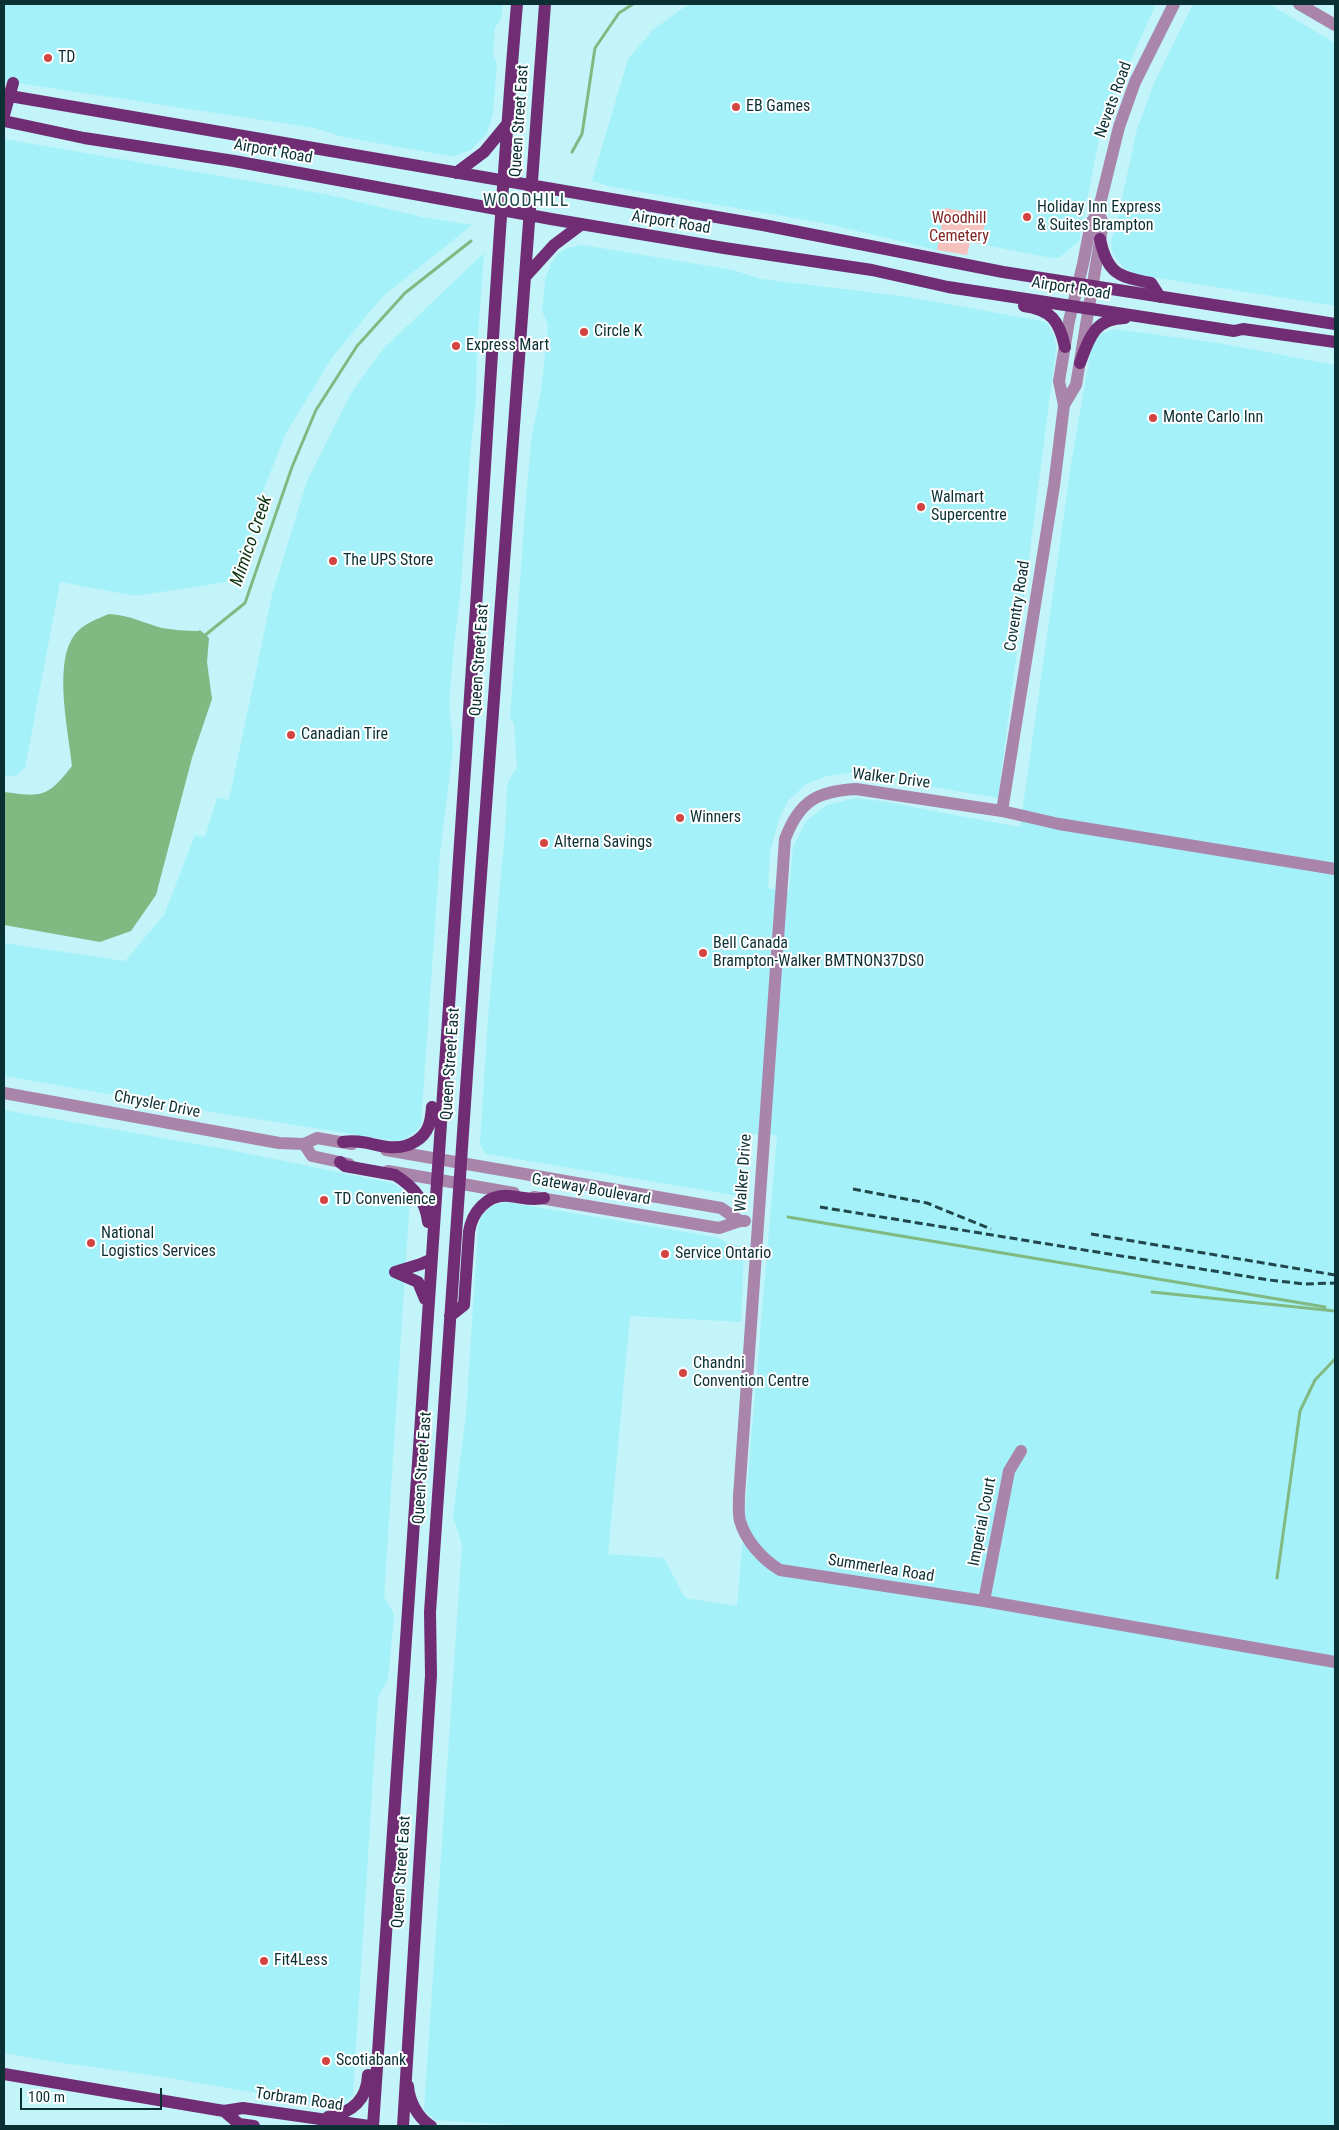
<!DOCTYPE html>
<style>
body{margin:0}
#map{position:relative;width:1339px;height:2130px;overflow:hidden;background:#c3f4fa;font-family:"Roboto Condensed",sans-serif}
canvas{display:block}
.frame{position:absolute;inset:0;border:5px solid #0a3034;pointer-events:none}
.scale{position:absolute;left:20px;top:2088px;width:142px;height:22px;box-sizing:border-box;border:2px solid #0a3034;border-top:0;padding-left:6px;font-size:15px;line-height:18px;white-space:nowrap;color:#0a3034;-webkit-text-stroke:4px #fff;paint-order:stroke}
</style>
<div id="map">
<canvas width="1339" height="2130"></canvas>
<div class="frame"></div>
<div class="scale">100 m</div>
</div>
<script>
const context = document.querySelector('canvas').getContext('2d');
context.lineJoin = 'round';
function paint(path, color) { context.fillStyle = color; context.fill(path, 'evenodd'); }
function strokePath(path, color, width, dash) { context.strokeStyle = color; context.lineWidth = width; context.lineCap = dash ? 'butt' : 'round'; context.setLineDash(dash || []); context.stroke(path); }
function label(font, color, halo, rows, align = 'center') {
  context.font = font + ' "Roboto Condensed",sans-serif'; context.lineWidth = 4; context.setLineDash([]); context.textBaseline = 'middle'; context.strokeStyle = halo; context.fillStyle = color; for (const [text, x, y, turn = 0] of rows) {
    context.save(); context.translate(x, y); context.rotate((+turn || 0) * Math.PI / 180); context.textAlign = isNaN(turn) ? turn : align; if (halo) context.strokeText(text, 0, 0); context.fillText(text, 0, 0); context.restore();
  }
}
paint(new Path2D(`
 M4,4H503L501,19L495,28L493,54L497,63L493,114L487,133L471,150L454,156L444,155L343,137L315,128L4,81Z
 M693,4H1156L1102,124L1079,241L1060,257L1052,258L980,244L987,216L945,208L937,250L824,223L612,187L592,181L628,59L653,30L683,8Z
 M1193,4H1269L1335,43V306L1139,275L1124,268L1112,253L1111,240L1115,231L1137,129L1154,83Z
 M4,139L325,194L422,217L472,225L383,296L333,356L286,433L261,496L238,580L136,596L60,582L25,768L16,776L4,775Z
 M583,245L733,270L761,279L902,296L1037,320L1047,323L1054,335L1056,349L998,798L850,773L827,776L806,784L788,801L779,819L770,853L768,888L789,892L793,847L806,821L827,805L855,798L881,801L1020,827L1072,458L1091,349L1099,335L1114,329L1219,343L1335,365V2126H530L435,2120L424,2110L462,1545L453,1516L466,1415L478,1227L482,1215L492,1206L506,1202L716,1237L728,1243L741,1246L744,1251L741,1322L630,1316L608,1554L664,1558L685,1598L737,1606L777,1135L744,1134L739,1196L486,1154L480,1144L488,1017L505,831L507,787L510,778L517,768L514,724L510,718L527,485L532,434L541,391L546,345L548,325L542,311L545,280L551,263L559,253L567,248Z
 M484,253L477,349L476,400L470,457L460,598L454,645L449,704L453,743L452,757L440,854L421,1124L417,1131L405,1139L395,1141L212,1112L4,1076V943L125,961L164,915L195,835L205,837L217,798L229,800L272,595L307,481L350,395L382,350Z
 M4,1110L225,1149L392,1183L403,1190L410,1198L384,1597L393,1612L394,1618L388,1679L378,1697L353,2095L339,2107L158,2076L55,2062L4,2053Z`), '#a5f1f9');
paint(new Path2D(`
 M945,208L987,216L980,244L970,242L967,255L937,250Z`), '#f6c2bd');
paint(new Path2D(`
 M109,614C130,615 143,623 162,628C174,630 186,631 198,631L200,630L209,638L207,662L212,699L192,758L156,895L131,931L100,942L4,925V792C42,797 47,798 72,766C69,732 52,661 76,633C85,623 97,619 109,614Z`), '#81b983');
strokePath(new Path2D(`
 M572,152L582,134L595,48L619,13L633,4
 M204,636L245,603L292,467L316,410L357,346L405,293L471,241
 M788,1217L1325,1307
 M1152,1292L1335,1311
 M1277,1578L1300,1411L1315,1380L1335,1359`), '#81b983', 3);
strokePath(new Path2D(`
 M1299,4L1335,25
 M1064,405L1076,385L1103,223L1098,212
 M1002,811L1054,486L1064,405L1059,381L1069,321L1083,264L1091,223L1098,212L1119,127L1135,82L1174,4
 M1335,869L1059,824L1002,811L856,789C816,791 799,802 785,839L739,1496C739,1504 738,1513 740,1521C746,1541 762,1559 780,1570L984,1601L1335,1662
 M4,1093L279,1143L304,1144L317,1138L352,1144
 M304,1144L312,1156L349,1164
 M386,1150L721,1208L740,1221
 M388,1171L514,1193
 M534,1197L719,1228L740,1221H745
 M984,1601L1009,1471L1021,1451`), '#aa85ab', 12);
strokePath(new Path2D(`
 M4,95L763,225L1003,272L1335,324
 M4,115L13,83
 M4,121L84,138L234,161L551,219L724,248L872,270L948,287L1234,331L1243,329L1335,342
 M456,173L484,152L508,123
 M1100,239C1107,273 1118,277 1151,283L1160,297
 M525,277L554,245L582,224
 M1024,306C1051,310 1059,320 1065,347
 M1080,363C1089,338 1095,318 1125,318
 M343,1142C368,1137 392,1157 416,1141C429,1133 431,1121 432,1107
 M340,1162L345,1166L395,1175C413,1186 426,1201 428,1222
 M395,1272L418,1282L425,1299
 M395,1272L421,1264L430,1260
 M450,1316L464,1305L469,1232C472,1212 487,1194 509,1196C521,1197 532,1201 544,1198
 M4,2074L224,2111L243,2108L369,2126
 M408,2086C409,2101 418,2118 431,2126
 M224,2111L239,2124L254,2126
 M328,2117C352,2113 367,2100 368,2075
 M373,2126C405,1625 439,1124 475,622C489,416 499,210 517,4
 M403,2126L431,1675L430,1612L477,929L545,4`), '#702d74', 12);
strokePath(new Path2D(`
 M853,1189L927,1203L991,1229
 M820,1207L1269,1280L1305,1284L1335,1283
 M1091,1234L1335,1275`), '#20474b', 3, [8, 4]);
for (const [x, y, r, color] of [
 [48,58,5,"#d24341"],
 [736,107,5,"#d24341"],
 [1027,217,5,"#d24341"],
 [584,332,5,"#d24341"],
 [456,346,5,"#d24341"],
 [1153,418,5,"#d24341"],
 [921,507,5,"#d24341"],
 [333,561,5,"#d24341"],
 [291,735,5,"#d24341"],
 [680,818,5,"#d24341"],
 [544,843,5,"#d24341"],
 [703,953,5,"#d24341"],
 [324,1200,5,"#d24341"],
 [91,1243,5,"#d24341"],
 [665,1254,5,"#d24341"],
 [683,1373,5,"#d24341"],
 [264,1961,5,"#d24341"],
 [326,2061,5,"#d24341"]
]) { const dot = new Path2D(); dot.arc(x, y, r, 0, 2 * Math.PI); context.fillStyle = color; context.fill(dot); strokePath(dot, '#fff', 2); }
label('16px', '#0a3034', '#fff', [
 ["TD",58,58],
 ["EB Games",746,107],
 ["Holiday Inn Express",1037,208],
 ["& Suites Brampton",1037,226],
 ["Circle K",594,332],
 ["Express Mart",466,346],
 ["Monte Carlo Inn",1163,418],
 ["Walmart",931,498],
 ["Supercentre",931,516],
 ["The UPS Store",343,561],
 ["Canadian Tire",301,735],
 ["Winners",690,818],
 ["Alterna Savings",554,843],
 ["Bell Canada",713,944],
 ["Brampton-Walker BMTNON37DS0",713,962],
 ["TD Convenience",334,1200],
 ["National",101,1234],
 ["Logistics Services",101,1252],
 ["Service Ontario",675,1254],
 ["Chandni",693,1364],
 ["Convention Centre",693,1382],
 ["Fit4Less",274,1961],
 ["Scotiabank",336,2061]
], 'left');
label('16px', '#0a3034', '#fff', [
 ["Nevets Road",1114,100,-70],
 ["Queen Street East",520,121,-86],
 ["Airport Road",273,152,10],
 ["Airport Road",671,223,9],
 ["Airport Road",1071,289,9],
 ["Coventry Road",1018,606,-81],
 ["Queen Street East",480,660,-86],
 ["Walker Drive",891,779,7],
 ["Queen Street East",451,1064,-86],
 ["Chrysler Drive",157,1105,11],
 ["Walker Drive",744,1173,-86],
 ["Gateway Boulevard",591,1190,10],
 ["Queen Street East",423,1468,-86],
 ["Imperial Court",983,1522,-79],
 ["Summerlea Road",881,1569,9],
 ["Queen Street East",402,1872,-86],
 ["Torbram Road",299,2100,8]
]);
label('16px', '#802423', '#fff', [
 ["Woodhill",959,219],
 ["Cemetery",959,237]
]);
context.letterSpacing = '1px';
label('18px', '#1d4b50', '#fff', [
 ["WOODHILL",526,201]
]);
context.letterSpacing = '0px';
label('italic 18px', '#0e3612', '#fff', [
 ["Mimico Creek",252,541,-71]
]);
</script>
